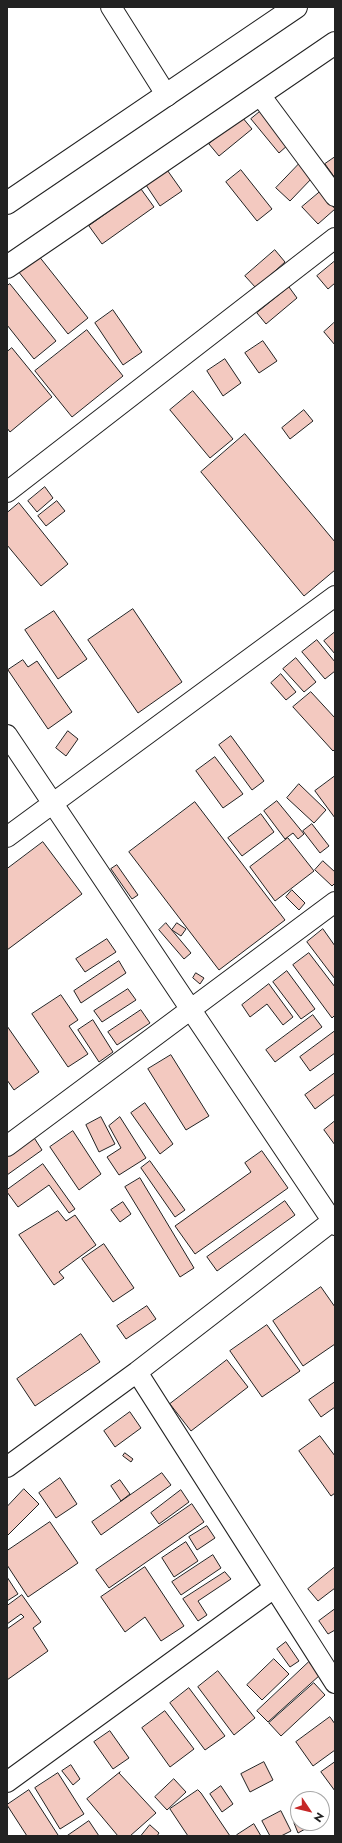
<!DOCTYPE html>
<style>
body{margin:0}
#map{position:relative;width:342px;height:1843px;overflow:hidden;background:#fff;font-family:Jost,sans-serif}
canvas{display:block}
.frame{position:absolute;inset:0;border:8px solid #222;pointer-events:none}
.north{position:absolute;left:290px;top:1791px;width:40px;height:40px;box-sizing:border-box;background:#fff;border:1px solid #a7a7a7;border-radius:50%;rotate:125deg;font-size:11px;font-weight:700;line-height:16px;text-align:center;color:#222}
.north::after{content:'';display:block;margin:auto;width:14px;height:18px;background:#c62828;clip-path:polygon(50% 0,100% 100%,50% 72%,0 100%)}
</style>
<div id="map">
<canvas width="342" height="1843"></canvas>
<div class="frame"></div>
<div class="north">N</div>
</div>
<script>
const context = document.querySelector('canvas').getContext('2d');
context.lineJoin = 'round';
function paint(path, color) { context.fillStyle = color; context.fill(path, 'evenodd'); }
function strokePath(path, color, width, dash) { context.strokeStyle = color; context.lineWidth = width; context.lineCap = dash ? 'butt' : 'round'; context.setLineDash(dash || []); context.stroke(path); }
const building = new Path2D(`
 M262,110L289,144L279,153L251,119Z
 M242,117L252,129L219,156L209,144Z
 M335,157V178L325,164Z
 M299,164L313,177L290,201L276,188Z
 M165,167L182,191L160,206L144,182Z
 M241,170L272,209L257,221L226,182Z
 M141,189L154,207L102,244L89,226Z
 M321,191L335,209L318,224L302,207Z
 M275,250L285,262L256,288L245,276Z
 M38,255L88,318L68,334L18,271Z
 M335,261V283L328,289L317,276Z
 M10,284L56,341L34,359L7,325V286Z
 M289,287L297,298L266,324L257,313Z
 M113,310L142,352L123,365L95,323Z
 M334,323L335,324V345L324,332Z
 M87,330L123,376L72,417L35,371Z
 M263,341L277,361L259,373L245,353Z
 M12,348L52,397L10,432L7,428V352Z
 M225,359L241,383L223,396L207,371Z
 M193,391L233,439L210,458L170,410Z
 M304,410L313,421L290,439L282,428Z
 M245,434L335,542V570L304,596L201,472Z
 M45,487L53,498L37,512L28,501Z
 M57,501L65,511L46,526L38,516Z
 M19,503L68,564L41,586L7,545V513Z
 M133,609L182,682L138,713L88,640Z
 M54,611L87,659L58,679L25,630Z
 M335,632V654L324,641Z
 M317,640L335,662V671L325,679L302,652Z
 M296,658L316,682L304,692L283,669Z
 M23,660L28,667L37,661L72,712L48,729L8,670Z
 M281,674L296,692L286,700L271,683Z
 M311,692L335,718V749L333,751L293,707Z
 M68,731L78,739L66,756L56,748Z
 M231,736L264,781L252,790L219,745Z
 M215,757L243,794L223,808L196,771Z
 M335,776V818L315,791Z
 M299,784L326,810L314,823L287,798Z
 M277,801L304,834L298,839L293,833L285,839L264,811Z
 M195,802L285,920L219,970L129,852Z
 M261,814L274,832L242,856L228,838Z
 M312,824L329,846L320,853L303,831Z
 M288,838L314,871L275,901L250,867Z
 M43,842L82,894L7,950V869Z
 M323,861L335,872V883L332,886L315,870Z
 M117,865L138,895L132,899L111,869Z
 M292,890L305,903L299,910L286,897Z
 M166,923L191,953L184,959L159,930Z
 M177,923L186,929L181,936L172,930Z
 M323,929L335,946V979L307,942Z
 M107,939L116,952L85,972L76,959Z
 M309,953L335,987V1015L332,1018L293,965Z
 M119,961L126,973L81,1003L74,991Z
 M287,971L315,1009L301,1019L273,982Z
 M196,973L204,978L200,984L193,978Z
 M269,984L293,1017L283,1025L267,1004L250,1017L242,1005Z
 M128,989L136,1000L102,1022L94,1011Z
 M61,995L78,1020L69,1026L88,1054L68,1067L32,1014Z
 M141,1010L150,1023L117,1045L108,1032Z
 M313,1015L322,1027L275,1062L266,1050Z
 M93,1020L113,1052L99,1062L78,1030Z
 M7,1026L39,1072L14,1090L7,1080Z
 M335,1031V1053L310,1071L300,1057Z
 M171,1055L209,1116L186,1130L148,1069Z
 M335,1073V1094L315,1109L305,1095Z
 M145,1103L173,1144L160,1154L131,1113Z
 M101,1117L115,1144L99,1152L86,1125Z
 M120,1117L146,1158L119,1175L107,1157L121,1148L109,1126Z
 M335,1121V1145L324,1130Z
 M73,1131L101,1174L79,1190L50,1147Z
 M31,1133L42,1150L7,1175V1150Z
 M262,1151L288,1188L195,1254L175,1226L251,1172L245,1163Z
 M150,1161L185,1210L175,1217L141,1168Z
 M43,1164L75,1209L69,1213L49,1185L18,1207L7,1192V1190Z
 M140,1178L194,1268L180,1277L125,1187Z
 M285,1201L295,1215L217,1271L207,1257Z
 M123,1202L131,1214L120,1222L111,1210Z
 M58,1211L66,1221L75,1215L96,1245L59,1272L64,1278L54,1285L19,1235Z
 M104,1244L134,1288L113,1302L82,1259Z
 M321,1287L335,1307V1344L303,1366L273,1321Z
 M147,1306L156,1319L126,1339L117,1326Z
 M267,1325L300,1371L262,1397L230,1351Z
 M81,1334L100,1362L35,1406L17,1379Z
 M227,1360L248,1387L191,1431L170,1404Z
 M335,1382V1407L321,1417L309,1400Z
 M130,1412L141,1428L115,1447L104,1431Z
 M320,1436L335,1456V1493L331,1496L299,1451Z
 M125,1453L133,1459L131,1462L123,1456Z
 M162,1473L171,1485L101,1535L92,1522Z
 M60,1478L77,1504L56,1518L39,1493Z
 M120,1480L130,1494L121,1501L111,1486Z
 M24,1489L39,1504L7,1536V1507Z
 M181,1490L189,1502L159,1524L151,1513Z
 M192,1504L204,1522L109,1588L96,1570Z
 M50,1522L78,1563L28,1597L7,1565V1551Z
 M207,1526L215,1538L197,1550L189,1537Z
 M186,1542L198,1561L174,1577L162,1558Z
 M213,1555L221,1568L181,1595L172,1582Z
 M145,1567L184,1626L161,1641L145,1617L125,1632L101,1597Z
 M335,1567V1588L318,1601L308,1589Z
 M225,1572L231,1579L198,1601L207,1615L198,1621L183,1599Z
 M7,1577L18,1594L7,1601Z
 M22,1595L41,1622L33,1628L48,1651L7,1680V1629L24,1617L21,1614L7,1624V1606Z
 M335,1609V1630L328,1634L319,1621Z
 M286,1642L299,1661L290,1667L277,1649Z
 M274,1659L289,1674L262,1700L247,1685Z
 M309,1662L320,1675L268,1722L257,1711Z
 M218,1671L255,1718L234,1735L198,1687Z
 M314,1683L325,1695L281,1736L269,1723Z
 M189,1688L225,1736L205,1750L170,1703Z
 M165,1711L194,1749L170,1767L142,1728Z
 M330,1717L335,1724V1750L313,1766L296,1742Z
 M110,1731L129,1758L113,1769L94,1742Z
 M264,1762L273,1780L250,1792L241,1774Z
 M335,1762V1791L321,1772Z
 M71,1765L80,1779L73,1785L62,1771Z
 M120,1772L119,1773L156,1813L130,1836H118L87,1799Z
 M58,1773L84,1814L60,1829L35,1788Z
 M174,1779L186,1792L167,1810L155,1797Z
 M221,1786L233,1804L222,1812L210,1794Z
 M29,1790L58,1835V1836H27L7,1805Z
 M198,1790L201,1793L230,1836H188L170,1809Z
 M281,1811L291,1831L281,1836H270L262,1821Z
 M89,1821L99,1836H67Z
 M298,1821V1823H316L298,1833L294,1823Z
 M254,1824L261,1836H238L237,1835Z
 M150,1825L159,1833L157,1836H141Z`);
paint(building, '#f3c9c0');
strokePath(building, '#222', 1);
const street = new Path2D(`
 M111,7L167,96
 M260,95L335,196
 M7,492L335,238
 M7,735L335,1225
 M7,837L335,596
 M7,1146L335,902
 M137,1372L335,1683
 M7,1467L137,1372L335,1219
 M7,1782L274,1588`);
const secondary = new Path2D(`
 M7,203L296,7
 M7,267L335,43`);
strokePath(street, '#222', 22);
strokePath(secondary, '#222', 24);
strokePath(street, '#fff', 20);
strokePath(secondary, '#fff', 22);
</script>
